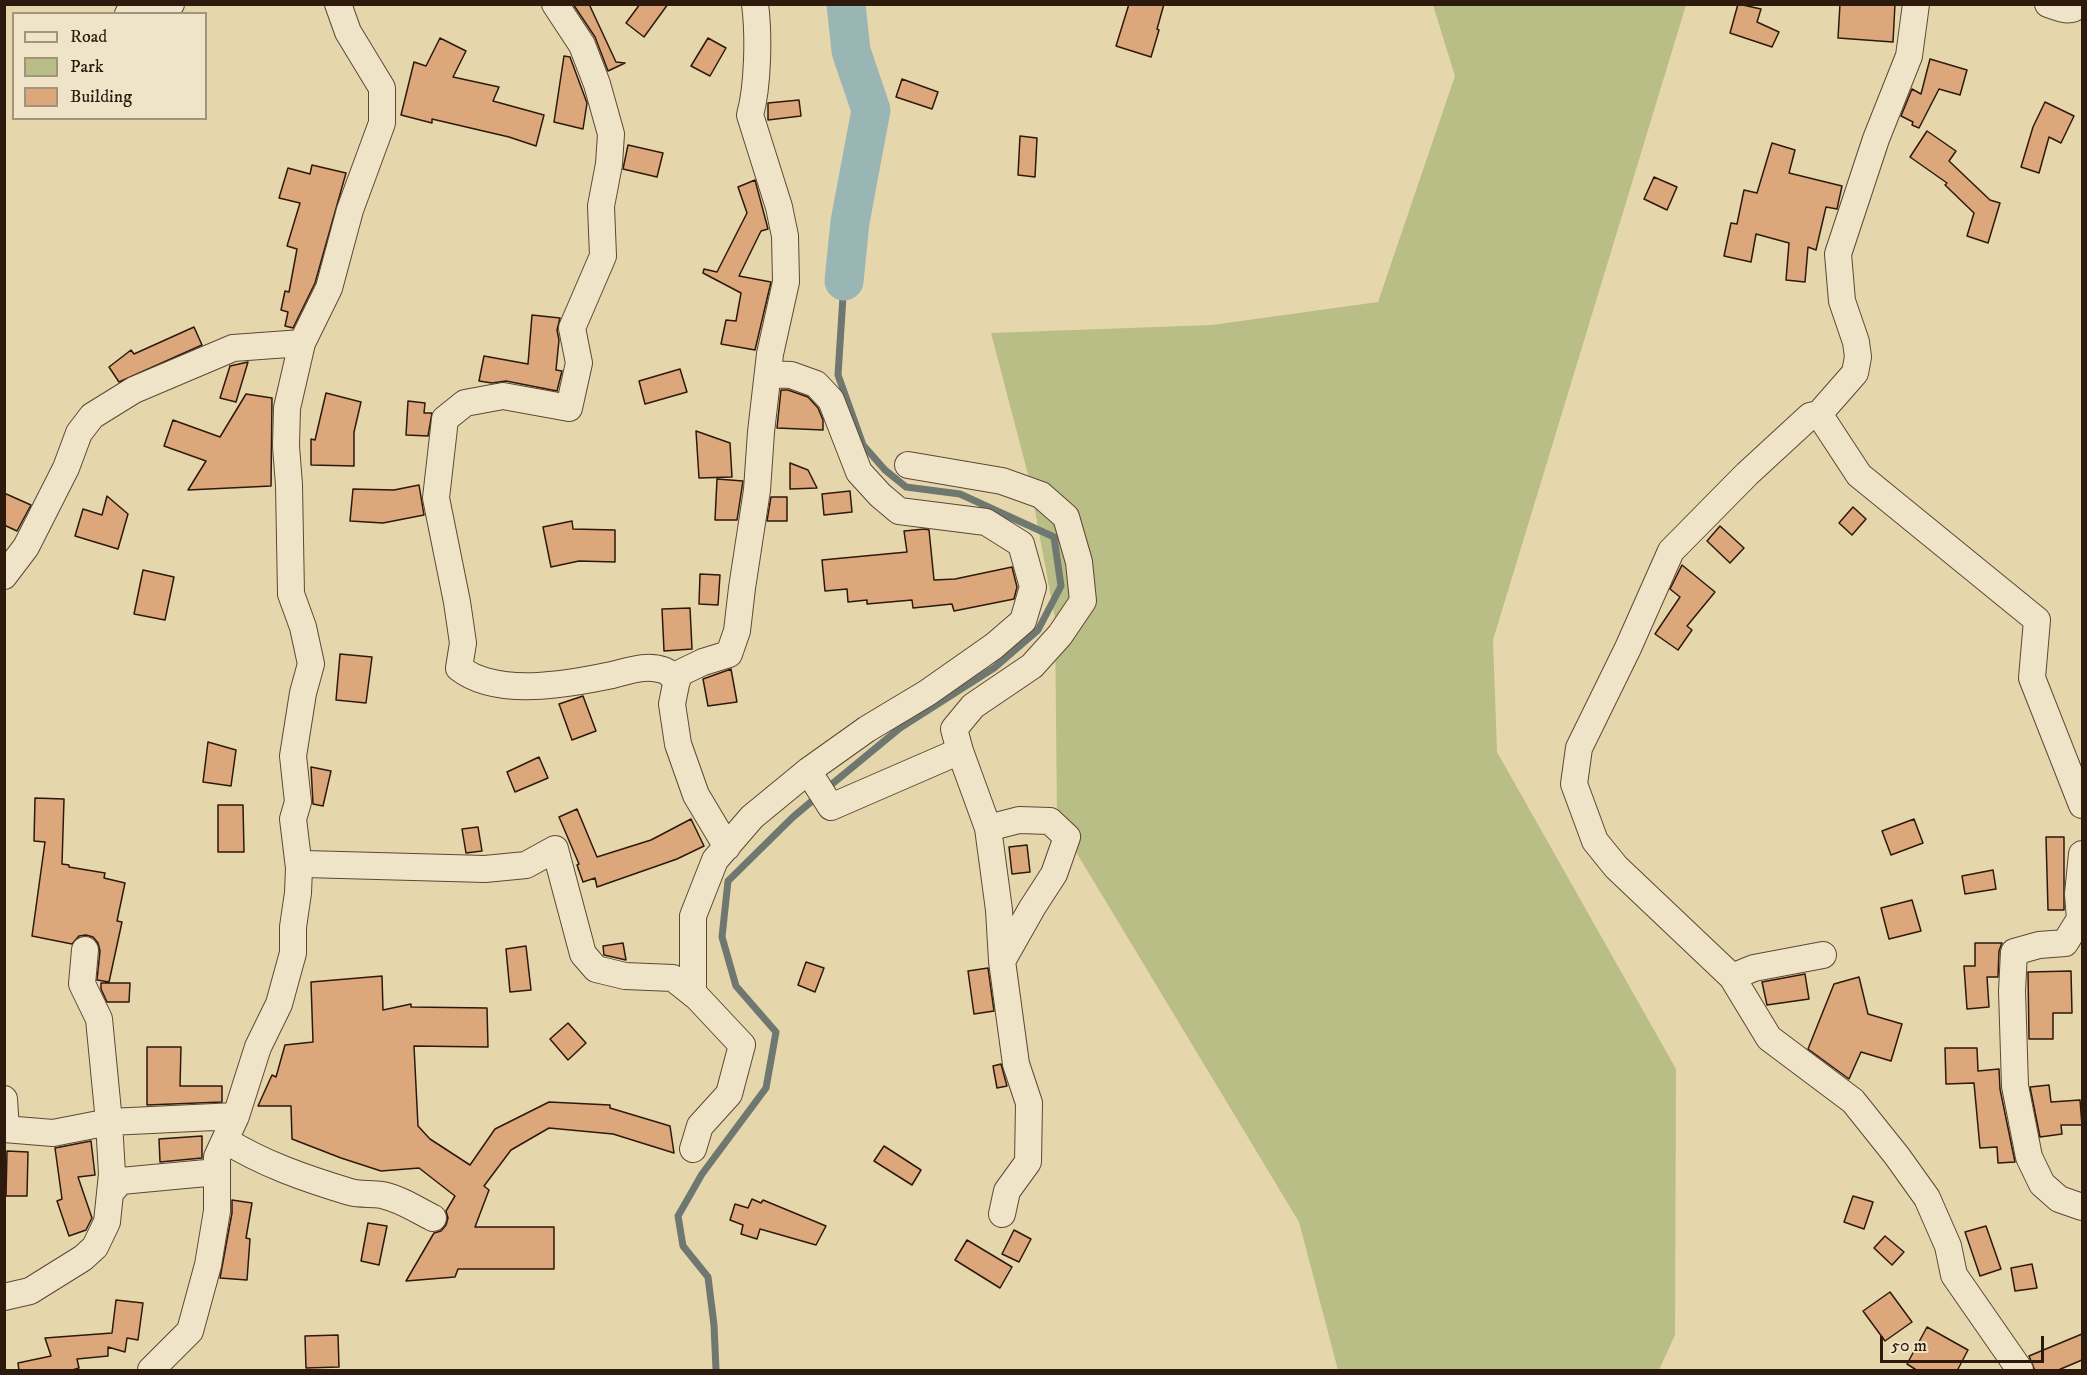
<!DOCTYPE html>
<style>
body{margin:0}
#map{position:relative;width:2087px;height:1375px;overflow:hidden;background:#e6d6ab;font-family:"IM FELL DW Pica",serif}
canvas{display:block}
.frame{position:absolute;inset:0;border:6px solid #2e190d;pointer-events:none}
.legend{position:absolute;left:12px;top:12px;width:195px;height:108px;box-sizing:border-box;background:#efe4c8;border:2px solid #a2937d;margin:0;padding:8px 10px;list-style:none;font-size:18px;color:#2e190d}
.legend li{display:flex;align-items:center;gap:12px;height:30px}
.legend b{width:30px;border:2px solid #a2937d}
.scale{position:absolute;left:1880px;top:1336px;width:164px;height:27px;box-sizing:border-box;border:3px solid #2e190d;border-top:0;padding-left:8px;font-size:18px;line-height:21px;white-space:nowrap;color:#2e190d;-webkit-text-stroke:4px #efe4c8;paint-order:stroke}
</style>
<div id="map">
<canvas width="2087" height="1375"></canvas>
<div class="frame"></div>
<ul class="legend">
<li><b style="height:8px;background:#efe4c8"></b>Road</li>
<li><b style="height:16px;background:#b9bd86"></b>Park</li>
<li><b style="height:16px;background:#dba77b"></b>Building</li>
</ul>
<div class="scale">50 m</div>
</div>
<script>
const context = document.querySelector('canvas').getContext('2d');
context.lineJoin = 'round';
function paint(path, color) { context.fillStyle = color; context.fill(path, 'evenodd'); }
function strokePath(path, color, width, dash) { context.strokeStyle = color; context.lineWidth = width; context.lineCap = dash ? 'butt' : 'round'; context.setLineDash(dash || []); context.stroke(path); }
paint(new Path2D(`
 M1433,5H1686L1493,640L1497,752L1676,1069L1675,1335L1659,1370H1338L1299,1222L1067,837L1057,816L1055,619L1029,478L991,333L1212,325L1378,302L1455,76Z`), '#b9bd86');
strokePath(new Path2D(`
 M826,789L900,728L994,668L1038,630L1061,586L1054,537L960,494L906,487L885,470L863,445L838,375L844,281
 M716,1370L714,1325L708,1277L683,1246L678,1216L702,1174L766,1088L776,1032L736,986L722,937L728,881L793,817L818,796`), '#6f7771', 7);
strokePath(new Path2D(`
 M844,281L850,222L871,110L851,51L846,4`), '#9ab6b4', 39);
const building = new Path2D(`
 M573,4H589L616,62L625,63L608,71L595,37Z
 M640,4H668L644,37L626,23Z
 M1129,4H1164L1157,29L1159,30L1151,57L1116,46Z
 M1738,4L1761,9L1757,22L1779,32L1772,47L1730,33Z
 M1840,4H1895L1893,42L1838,38Z
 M440,38L466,51L453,77L499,87L493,101L544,115L536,146L509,137L432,119V123L401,115L414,62L426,66Z
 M708,38L726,48L710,76L691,66Z
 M564,56L570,57L587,103L583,129L554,122Z
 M1930,59L1967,70L1960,95L1939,89L1919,128L1912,125L1913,122L1901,116L1912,89L1921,94Z
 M902,79L938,92L932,109L896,97Z
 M799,100L801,116L768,120V103Z
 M2045,102L2074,116L2061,143L2049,137L2039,173L2021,167L2033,127Z
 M1927,131L1956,151L1949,161L1990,200L2000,203L1988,243L1967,236L1974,213L1945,185L1947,183L1910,157Z
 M1020,136L1037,138L1035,177L1018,175Z
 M1772,143L1795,150L1789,173L1842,186L1837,209L1826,207L1816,250L1808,247L1805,282L1786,280L1789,243L1756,234L1751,262L1724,256L1731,223L1737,224L1744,190L1757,193Z
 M628,145L663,153L657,177L623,169Z
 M312,165L346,173L315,283L293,328L285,326L288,312L281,310L285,291L289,292L297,249L287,246L300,203L279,198L288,168L310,174Z
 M1654,177L1677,187L1667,210L1644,199Z
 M755,180L768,229L761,231L739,276L771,282L755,350L721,344L726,320L736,321L741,293L703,273L704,269L717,272L747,213L738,187Z
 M532,315L560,318L557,330L559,340L556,370L562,371L557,391L506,381L492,383L479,381L484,356L528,364Z
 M194,327L202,345L119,382L109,367L131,350L134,354Z
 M248,362L236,402L220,398L230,366Z
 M680,369L687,392L645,404L639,381Z
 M781,390H788L808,397L818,408L823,420V430L777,428Z
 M326,393L361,402L354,432V466L311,465V439L315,440Z
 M246,394L272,398L271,486L188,490L206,461L164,446L173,420L220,437Z
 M408,401L425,403L424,413H432L428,436L406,435Z
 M696,431L730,443L732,477L699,478Z
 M790,463L808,470L817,488L790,489Z
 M717,479L743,481L737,520H715Z
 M419,485L424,515L383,523L350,521L353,489L394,490Z
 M850,491L852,512L824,515L822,494Z
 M4,493L31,505L17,531L4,525Z
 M107,496L128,514L118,549L75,536L83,509L102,515Z
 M771,497H787V521H767Z
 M1853,507L1866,519L1852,535L1839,523Z
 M572,521L573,529L615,530V562L579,561L551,567L543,527Z
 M1720,526L1744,548L1730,563L1707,541Z
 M925,529L929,530L934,580L955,579L1012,567L1017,587L1014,599L954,611L952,604L913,608L912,600L867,604V600L848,602L847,589L825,591L822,560L907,552L904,531Z
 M1682,565L1715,592L1687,626L1692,630L1678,650L1655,634L1680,597L1670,589Z
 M143,570L174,577L165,620L134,614Z
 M700,574L720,575L718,605L699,604Z
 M690,608L692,649L664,651L662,609Z
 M340,654L372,657L366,703L336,700Z
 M731,669L737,702L708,706L703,679Z
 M583,696L596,731L572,740L559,704Z
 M208,742L236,750L231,786L203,782Z
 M539,757L548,778L515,792L507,772Z
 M311,767L331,771L323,806L313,804Z
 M35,798L64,799L62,864L69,865V867L105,873L104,878L125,883L117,921L122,922L109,982L97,980L100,951L98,943L93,937L86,935L79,936L72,944L32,936L45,842L34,841Z
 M218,805H243L244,852H218Z
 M577,809L597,857L651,840L691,819L704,846L677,859L597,887L595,878L583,882L577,865L579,864L559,817Z
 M1914,819L1923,843L1891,855L1882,831Z
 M478,827L482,851L466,853L462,829Z
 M2046,837H2064V910H2048Z
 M1027,845L1030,872L1012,874L1009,847Z
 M1993,870L1996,889L1965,894L1962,876Z
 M1912,900L1921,931L1889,939L1881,908Z
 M623,943L626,960L604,955L603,946Z
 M1975,943H2002L1999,951L1998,977H1987L1989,1007L1967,1009L1964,966H1975Z
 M526,946L531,990L510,992L506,949Z
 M806,962L824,968L815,992L798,985Z
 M988,968L994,1011L974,1014L968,971Z
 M2071,971L2072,1013H2053V1039H2029L2028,972Z
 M1805,974L1809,999L1767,1005L1762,982Z
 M382,976L383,1010L411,1004V1007L487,1008L488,1047L414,1046L418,1126L430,1139L470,1165L495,1129L549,1102L610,1105V1108L670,1126L674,1153L613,1134L549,1128L511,1150L484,1186L489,1190L475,1227H554V1269H458L455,1277L406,1281L434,1233L441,1231L446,1225L448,1218L446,1211L455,1196L419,1168L381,1171L341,1158L292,1139L291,1106H258L272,1075L276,1077L285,1045L313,1042L311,982Z
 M1859,977L1868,1014L1902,1024L1891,1061L1861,1052L1849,1079L1808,1049L1834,984Z
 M101,983H130L129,1002H107L101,989Z
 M568,1023L586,1043L568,1060L550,1039Z
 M147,1047H181L180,1086H222V1102L147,1105Z
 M1945,1048H1977L1978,1071L1999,1069L2000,1089L2015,1162L1998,1163L1997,1147L1980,1148L1974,1083L1946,1084Z
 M1001,1064L1007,1086L997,1088L993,1066Z
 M2049,1085L2051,1102L2080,1100L2082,1125H2061L2062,1134L2040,1137L2030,1087Z
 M202,1136V1158L160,1162L159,1139Z
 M91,1141L95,1175L78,1177L92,1218L86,1230L69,1236L57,1201L62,1199L55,1148Z
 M884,1146L921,1170L912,1185L874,1161Z
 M7,1151L28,1152L27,1196H6Z
 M1853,1196L1873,1202L1864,1229L1844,1222Z
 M752,1199L761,1203L763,1200L826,1226L816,1245L760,1229L757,1239L741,1234L743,1225L730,1220L735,1204L748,1208Z
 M232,1200L252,1203L246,1238L250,1239L247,1280L220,1278L232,1213Z
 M368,1223L387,1226L379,1265L361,1261Z
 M1986,1226L2001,1269L1980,1276L1965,1232Z
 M1014,1230L1031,1239L1019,1262L1002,1254Z
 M1885,1236L1904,1252L1892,1265L1874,1248Z
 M967,1240L1012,1267L1000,1288L955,1260Z
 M2032,1264L2037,1288L2015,1291L2011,1268Z
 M1890,1292L1912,1322L1885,1341L1863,1311Z
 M116,1300L143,1303L138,1340L127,1338L125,1352L108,1347V1356L77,1359L79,1368L69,1371H19L18,1363L51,1356L45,1338L112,1333Z
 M1927,1327L1968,1350L1957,1371H1918L1907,1364Z
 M2082,1334V1360L2056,1371H2035L2029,1356Z
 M338,1335L339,1367L306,1368L305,1336Z`);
paint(building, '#dba77b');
strokePath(building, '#2e190d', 1.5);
const street = new Path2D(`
 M555,4L582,45L597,84L611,134L609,164L601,206L603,256L572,328L579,363L569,408L503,396L465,403L445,419L436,498L457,602L463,643L459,668C497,698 569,684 612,675C629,671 646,664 663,670C668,671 673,677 677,681
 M1916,4L1909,56L1876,139L1838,254L1842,301L1856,342L1858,357L1855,373L1819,414L1810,416L1747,474L1671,551L1628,648L1579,748L1574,784L1595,841L1616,867L1732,977L1769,1038L1853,1101L1897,1156L1927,1198L1948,1246L1954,1275L2020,1370
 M2048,4C2060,8 2070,14 2080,4
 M128,14L171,4
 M1819,414L1859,475L2037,620L2032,678L2082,805
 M908,465L1002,481L1041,495L1066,517L1079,562L1083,601L1060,635L1032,666L973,706L954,729L960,751
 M4,576L26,547L66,468L79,433L92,416L134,390L233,348L302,343
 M808,771L831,807L960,751L988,828L999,910L1002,961L1016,1064L1029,1103L1028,1162L1007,1191L1002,1214
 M988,828L1019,820L1050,821L1067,837L1054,874L1032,908L1002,961
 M727,847L696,795L678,744L672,704L678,674L703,662L729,654L737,631L742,588L757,490L761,432L770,354L786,282L785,236L779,207L750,115C758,86 759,35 755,4
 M2082,854L2078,894L2080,919L2065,943L2039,945L2014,952L2012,991L2015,1086L2029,1157L2042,1184L2059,1199L2082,1207
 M299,868L305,864L485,869L526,865L555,849L583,954L596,969L625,976L673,978L697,997L742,1045L729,1094L700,1126L693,1149
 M1732,977L1754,968L1823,955
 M693,994V916L715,860L752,817L808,771L867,729L927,693L994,646L1023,621L1033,587L1021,544L986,522L899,511L880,495L859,472L831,400L816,384L791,375L768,374
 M4,1099L6,1129
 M4,1129L53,1133L109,1122L236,1116
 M225,1140C263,1164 307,1179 350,1192C361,1195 371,1193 382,1195C401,1199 417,1210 433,1218
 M110,1193L121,1181L217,1172
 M4,1297L30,1291L83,1258L95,1247L107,1222L112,1174L109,1122L99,1019L82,984L85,950
 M151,1370L190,1331L208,1265L217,1211V1157L236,1116L258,1047L279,1004L293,953V927L298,893L299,868L293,819L298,802L293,756L303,693L311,664L303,627L291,594L289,485L286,446L287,408L302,343L329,288L350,210L382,123V88L348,32L338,4`);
strokePath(street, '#5c4834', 28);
strokePath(street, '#efe4c8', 26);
</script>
